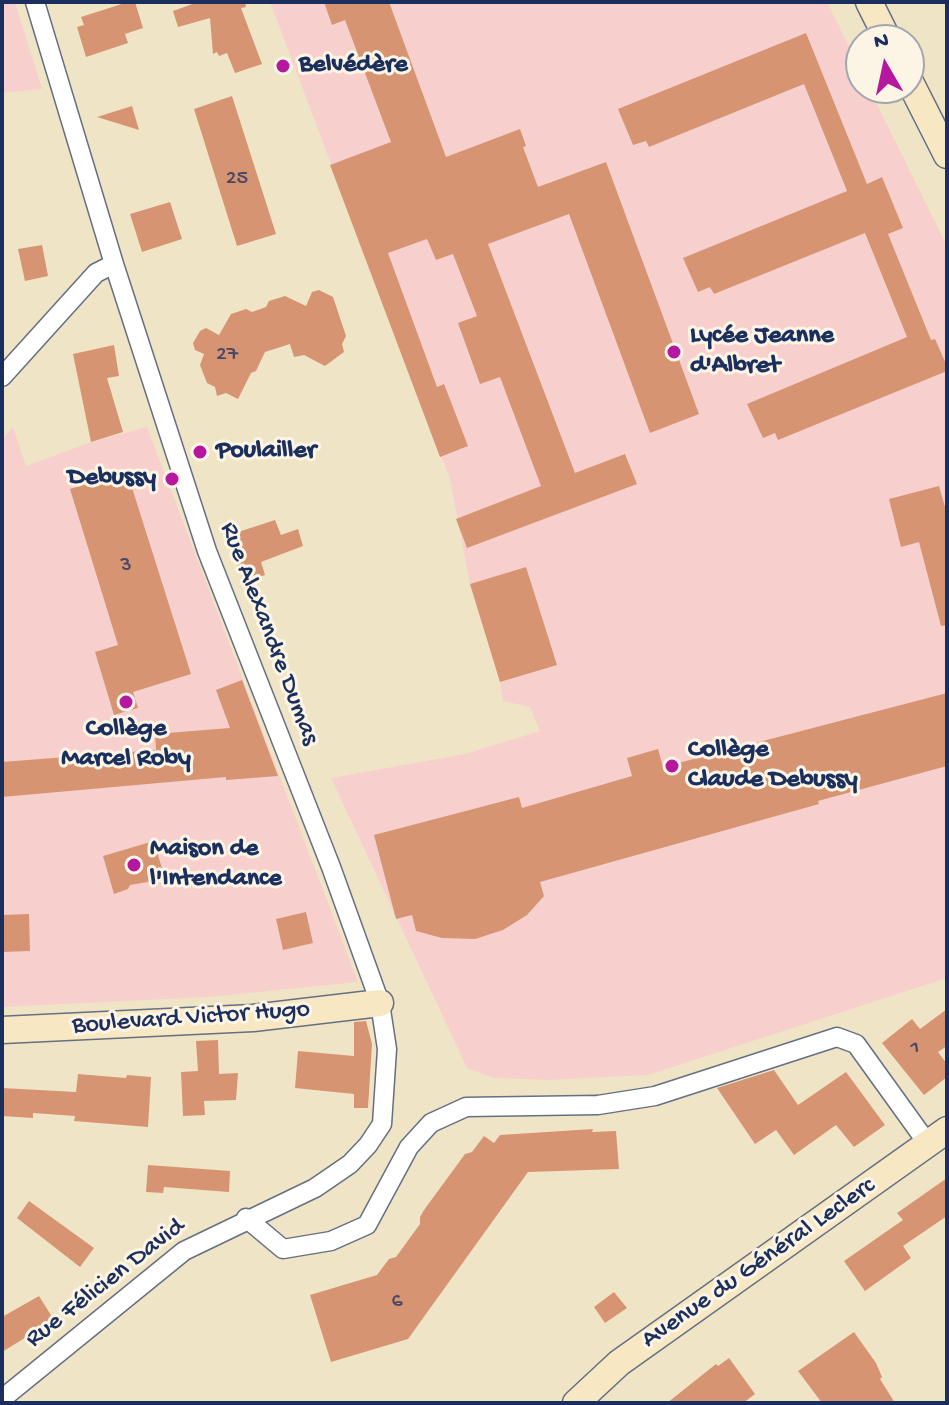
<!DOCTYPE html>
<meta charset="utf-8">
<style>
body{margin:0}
#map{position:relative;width:949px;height:1405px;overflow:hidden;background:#efe5c6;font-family:"Gochi Hand",sans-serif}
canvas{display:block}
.frame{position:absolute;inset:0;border:4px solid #1b2f5e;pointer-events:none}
.north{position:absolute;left:845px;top:24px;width:80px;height:80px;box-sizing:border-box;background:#fcf5e5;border:2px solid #a2a6af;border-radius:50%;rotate:351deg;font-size:22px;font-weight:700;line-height:32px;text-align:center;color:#1b2f5e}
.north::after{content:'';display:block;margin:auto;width:28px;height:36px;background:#b5179e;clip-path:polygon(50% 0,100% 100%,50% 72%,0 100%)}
</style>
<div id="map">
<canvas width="949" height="1405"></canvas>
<div class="frame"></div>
<div class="north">N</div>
</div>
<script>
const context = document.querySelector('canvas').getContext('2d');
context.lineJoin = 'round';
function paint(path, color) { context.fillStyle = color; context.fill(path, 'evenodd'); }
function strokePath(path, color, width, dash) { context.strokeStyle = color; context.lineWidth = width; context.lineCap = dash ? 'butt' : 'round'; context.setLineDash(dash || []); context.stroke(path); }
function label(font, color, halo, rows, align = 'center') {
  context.font = font + ' "Gochi Hand",sans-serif'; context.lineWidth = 6; context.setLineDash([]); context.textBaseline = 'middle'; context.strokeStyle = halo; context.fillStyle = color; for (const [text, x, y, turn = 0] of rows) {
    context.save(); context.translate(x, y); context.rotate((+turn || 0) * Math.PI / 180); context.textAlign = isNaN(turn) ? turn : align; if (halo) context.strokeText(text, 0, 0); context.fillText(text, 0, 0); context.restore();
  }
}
paint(new Path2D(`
 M2,2H15L42,89L2,93Z
 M270,2H827L861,71V88H869L947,246V978L648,1075L550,1080L494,1078L467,1068L331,778L465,754L540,731L530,707L503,701L500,682L470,584L450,479Z
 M13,427L26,466L91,442L147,427L358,982L210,997L2,1007V440Z`), '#f7d0ce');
paint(new Path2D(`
 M128,2H135L143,28L125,34L128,43L86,57L77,27L84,25L81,17Z
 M198,2H245L246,7L241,8L262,64L235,73L227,53L219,56L217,52L213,54L210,18L178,27L173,11Z
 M324,2H389L446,157L520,129L526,146L523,147L538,187L606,162L699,414L650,433L569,214L488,244L575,473L625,454L637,484L467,548L456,519L541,486L500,377L480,384L458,323L477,316L453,254L436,260L427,239L388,253L437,387L444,384L468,446L440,457L330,165L391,142L345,20L332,25Z
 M806,33L867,184L882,177L903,228L888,234L931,340L935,339L947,366V371L778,440L775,433L763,438L747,404L907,337L865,233L714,294L710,287L698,292L683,258L847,191L804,84L649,147L646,141L633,145L618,109Z
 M232,96L276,234L237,246L194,109Z
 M132,106L139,130L97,117Z
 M170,202L182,239L142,252L130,214Z
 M42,245L48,276L25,281L18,249Z
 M319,290L333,297L346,336L342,344L344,352L325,366L304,355L294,357L290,344L265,352L256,371L251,373L238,399L226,393L217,396L215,387L207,383L200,365L204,354L195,350L193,343L200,331L206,328L219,335L231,314L246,309L252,312L266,307L269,301L285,296L306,306L312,292Z
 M114,345L119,376L107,378L123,432L91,442L73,354Z
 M127,472L191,674L133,692L138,708L114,715L95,652L118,645L70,489Z
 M939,486L947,514V625L941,626L919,542L901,547L889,499Z
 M275,520L281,535L298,529L303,546L261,562L265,575L244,582L226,536Z
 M526,567L557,665L500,682L470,584Z
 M242,680L278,776L226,780V777L2,797V762L156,750L155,734L230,728L216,690Z
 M947,693V766L818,801L819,804L540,882L544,896L527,915L503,930L475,939L442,938L416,931L412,915L396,919L374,835L519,797L522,808L632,776L627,758L658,749L663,767Z
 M154,841L165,879L130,885L128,889L114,894L103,856Z
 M306,912L313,943L283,950L276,919Z
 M29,914L30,951L2,952V915Z
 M947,1009V1046L938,1052L947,1064V1077L924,1095L882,1043L912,1019L920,1029Z
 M366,1021L372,1044L368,1108H354V1094L295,1088L298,1051L354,1056V1022Z
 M218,1040L219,1074L238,1073L236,1100L204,1101L205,1115L183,1116L181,1072L198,1071L196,1041Z
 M774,1070L798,1105L846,1072L885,1125L854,1147L836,1125L794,1155L776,1130L755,1144L717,1088Z
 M78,1074L126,1078L127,1075L151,1077L148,1127L74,1121L75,1116L33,1113V1118L2,1116V1088L76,1092Z
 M593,1129L592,1132L616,1131L619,1169L528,1172L408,1339L331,1362L310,1295L377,1275L389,1259L396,1257L420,1224V1217L424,1210L465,1154L472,1152L484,1136L494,1143L500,1135Z
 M148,1165L230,1171L229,1192L164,1187L163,1193L146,1192Z
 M947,1178V1216L903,1246L911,1258L865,1291L844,1261L903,1220L897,1213Z
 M29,1201L94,1248L80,1267L17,1218Z
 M614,1292L627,1308L605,1323L594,1307Z
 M39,1296L54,1320L2,1352V1317Z
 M854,1332L876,1363L882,1377L880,1379L895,1403H822L798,1371Z
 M729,1358L755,1394L743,1403H667L716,1364L718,1366Z`), '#d79473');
const street = new Path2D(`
 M2,377L96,273L114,264
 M246,1218L283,1249L331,1241L367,1225L409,1147L431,1123L466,1107L598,1105L655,1096L837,1037L856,1044L928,1144
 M2,1399L184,1251L315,1188L350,1164L368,1145L382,1124L387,1049L380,1003L331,867L207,551L114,264L35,2`);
const secondary = new Path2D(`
 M869,2L888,40
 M909,80L947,155
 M2,1030L253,1018L380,1003
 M576,1403L619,1363L947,1130`);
strokePath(street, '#656f82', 21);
strokePath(secondary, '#656f82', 29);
strokePath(street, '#fff', 18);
strokePath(secondary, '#f7e8c3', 26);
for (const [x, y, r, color] of [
 [283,66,8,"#b5179e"],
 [674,352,8,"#b5179e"],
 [200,452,8,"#b5179e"],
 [172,479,8,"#b5179e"],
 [126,702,8,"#b5179e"],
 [672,766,8,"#b5179e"],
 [134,865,8,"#b5179e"]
]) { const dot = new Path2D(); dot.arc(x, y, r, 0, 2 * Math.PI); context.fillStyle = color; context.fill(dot); strokePath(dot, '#fcf5e5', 3); }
label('22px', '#4a4863', null, [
 ["25",237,180],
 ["27",227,356],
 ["3",126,567],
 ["1",915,1049],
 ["6",397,1303]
]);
label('bold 26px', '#1b2f5e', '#fcf5e5', [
 ["Belvédère",299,66],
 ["Lycée Jeanne",690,337],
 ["d'Albret",690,367],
 ["Poulailler",216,452],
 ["Debussy",156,479,"right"],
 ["Collège",126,730,"center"],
 ["Marcel Roby",126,760,"center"],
 ["Collège",688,751],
 ["Claude Debussy",688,781],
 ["Maison de",150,850],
 ["l'Intendance",150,880]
], 'left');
label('26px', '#1b2f5e', '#fcf5e5', [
 ["Rue Alexandre Dumas",268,634,69],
 ["Boulevard Victor Hugo",191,1019,-4],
 ["Avenue du Général Leclerc",759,1264,-35],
 ["Rue Félicien David",106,1284,-38]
]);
</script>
